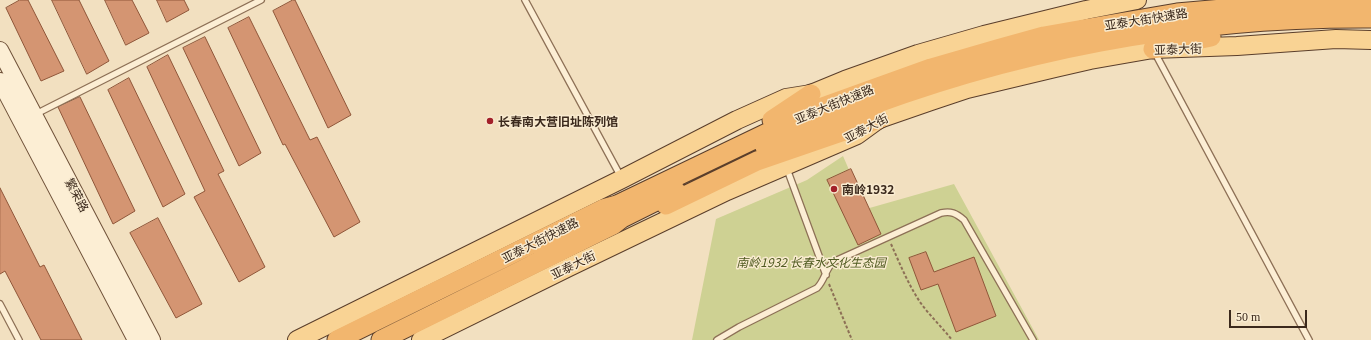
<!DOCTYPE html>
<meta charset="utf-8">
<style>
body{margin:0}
#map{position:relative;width:1371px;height:340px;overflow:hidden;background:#f2e0c0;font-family:Georgia,serif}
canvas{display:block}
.scale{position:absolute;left:1229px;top:310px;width:78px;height:18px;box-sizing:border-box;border:2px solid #3b291c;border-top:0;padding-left:5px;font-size:12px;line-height:14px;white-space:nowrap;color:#3b291c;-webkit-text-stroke:3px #f9ebd0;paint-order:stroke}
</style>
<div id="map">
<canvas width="1371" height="340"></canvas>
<div class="scale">50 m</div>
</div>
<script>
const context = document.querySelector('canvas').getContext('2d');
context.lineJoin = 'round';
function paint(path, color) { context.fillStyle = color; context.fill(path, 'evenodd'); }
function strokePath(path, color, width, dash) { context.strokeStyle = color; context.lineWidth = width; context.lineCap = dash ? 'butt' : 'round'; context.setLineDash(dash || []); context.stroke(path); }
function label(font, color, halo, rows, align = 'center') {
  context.font = font + ' Georgia,"Noto Sans SC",serif'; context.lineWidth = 3; context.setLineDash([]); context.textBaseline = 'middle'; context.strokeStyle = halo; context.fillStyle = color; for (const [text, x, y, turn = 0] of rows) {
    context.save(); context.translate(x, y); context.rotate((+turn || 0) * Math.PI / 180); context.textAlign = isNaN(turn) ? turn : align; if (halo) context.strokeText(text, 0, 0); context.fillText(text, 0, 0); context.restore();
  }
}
paint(new Path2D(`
 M843,156L866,209L954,184L1039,340H692L716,219L807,180Z`), '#ced193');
const building = new Path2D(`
 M20,0H28L64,71L41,81L6,8Z
 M52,0H79L109,61L87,74Z
 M105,0H132L149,33L126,45Z
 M157,0H184L189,10L167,22Z
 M293,0H295L351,115L328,128L273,11Z
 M249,17L310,140L317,137L360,222L334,237L285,144L283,145L228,28Z
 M205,37L261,153L239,166L183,48Z
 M168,55L224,171L218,174L265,267L239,282L194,197L205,191L147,67Z
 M129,78L185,194L163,207L108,90Z
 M80,97L135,211L113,224L58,107Z
 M851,169L881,234L858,245L827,180Z
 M0,188L40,267L44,265L82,340H41L5,271L0,274Z
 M158,218L202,304L176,318L130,233Z
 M926,252L934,272L974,257L996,316L956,332L938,284L921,290L909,258Z`);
paint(building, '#d49572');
strokePath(building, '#8f5639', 1);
const service = new Path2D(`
 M525,0L621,177
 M1155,53L1309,340
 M36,114L261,0
 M787,169L826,275
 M0,304L19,340
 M717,340L739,327L817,288C825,280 825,270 833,262L941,213C951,211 956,213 964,220L1033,340`);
const secondary = new Path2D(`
 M0,50L152,340
 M0,81L136,340`);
const primary = new Path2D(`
 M297,340L622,179L737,120L786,98L811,94L845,80L918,54L984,35L1086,10L1137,0
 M421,340L569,267L727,191L857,135L879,119L931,101L967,89L1055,68L1090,60L1153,49L1237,46L1336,39L1371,40`);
const trunk = new Path2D(`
 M1153,49L1211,37
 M772,120L811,94
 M765,147C788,136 813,127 838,118C1011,50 1185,17 1371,18
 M666,205L757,161L879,119
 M337,340L603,209L617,205L817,109L931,68L1000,48L1044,36L1078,30L1177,13L1290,3L1371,4
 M381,340L613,225L622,218L676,191`);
strokePath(service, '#8d7056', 8);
strokePath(secondary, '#6f5139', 18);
strokePath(primary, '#5a3e2b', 20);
strokePath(trunk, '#5a3e2b', 21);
strokePath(new Path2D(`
 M891,244C900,264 908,284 920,302C930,316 942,327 952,340
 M829,284L852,340`), '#8d7056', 2, [3, 2]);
strokePath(service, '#fceed4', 5.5);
strokePath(secondary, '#fceed4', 16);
strokePath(primary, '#f9d394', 18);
strokePath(trunk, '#f2b66e', 19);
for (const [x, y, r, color] of [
 [490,121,4,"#a22029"],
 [834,189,4,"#a22029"]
]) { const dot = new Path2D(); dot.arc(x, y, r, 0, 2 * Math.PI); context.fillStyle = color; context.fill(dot); strokePath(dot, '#f9ebd0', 1.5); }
label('12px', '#3b291c', '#f9ebd0', [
 ["亚泰大街快速路",1146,19,-9],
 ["亚泰大街",1178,49,-2],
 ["亚泰大街快速路",834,104,-22],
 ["亚泰大街",866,128,-28],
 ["繁荣路",77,195,62],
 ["亚泰大街快速路",540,240,-27],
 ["亚泰大街",573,265,-26]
]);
label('bold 12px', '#3b291c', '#f9ebd0', [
 ["长春南大营旧址陈列馆",498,121],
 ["南岭1932",842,189]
], 'left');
label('italic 12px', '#4f5a20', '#f9ebd0', [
 ["南岭1932 长春水文化生态园",811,262]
]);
</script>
